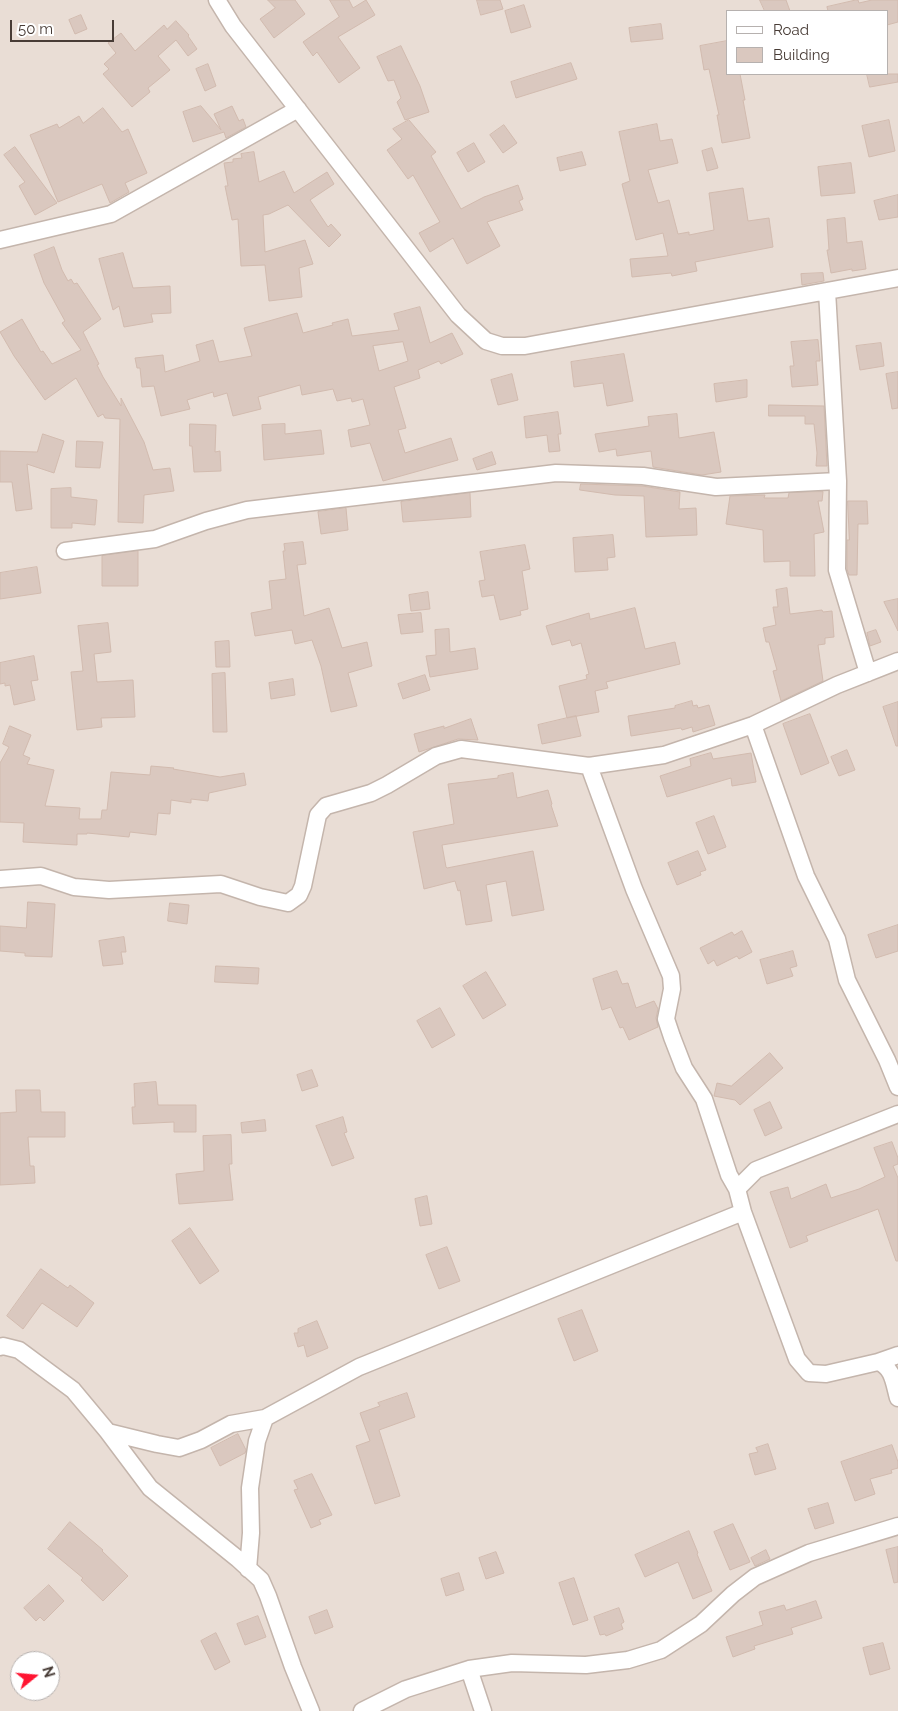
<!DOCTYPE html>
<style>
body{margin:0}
#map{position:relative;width:898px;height:1711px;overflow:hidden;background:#f5ede7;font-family:Raleway,sans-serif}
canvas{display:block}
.legend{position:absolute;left:726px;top:10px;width:162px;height:65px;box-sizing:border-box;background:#fff;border:1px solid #b6b1af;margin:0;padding:6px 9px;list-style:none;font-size:15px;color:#483c36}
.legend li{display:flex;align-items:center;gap:10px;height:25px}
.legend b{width:25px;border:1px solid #b6b1af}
.north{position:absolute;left:10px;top:1651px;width:50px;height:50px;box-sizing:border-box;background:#fff;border:1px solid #b6b1af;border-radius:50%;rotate:73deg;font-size:14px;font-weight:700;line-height:20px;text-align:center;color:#483c36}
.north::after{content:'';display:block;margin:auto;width:18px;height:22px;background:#ff1431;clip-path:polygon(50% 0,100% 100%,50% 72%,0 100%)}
.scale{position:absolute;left:10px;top:20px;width:104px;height:22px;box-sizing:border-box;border:2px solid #483c36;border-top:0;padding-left:6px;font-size:15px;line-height:18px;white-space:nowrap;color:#483c36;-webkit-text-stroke:4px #fff;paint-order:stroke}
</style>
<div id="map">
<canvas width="898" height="1711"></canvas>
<ul class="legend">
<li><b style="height:6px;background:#fff"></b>Road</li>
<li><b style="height:14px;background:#dac8bf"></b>Building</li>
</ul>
<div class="north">N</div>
<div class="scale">50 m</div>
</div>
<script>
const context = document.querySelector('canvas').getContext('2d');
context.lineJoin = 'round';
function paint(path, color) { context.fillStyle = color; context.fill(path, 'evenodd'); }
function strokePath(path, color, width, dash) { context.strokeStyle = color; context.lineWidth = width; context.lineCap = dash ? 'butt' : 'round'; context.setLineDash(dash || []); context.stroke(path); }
paint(new Path2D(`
 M0,0H898V1711H0ZM727,11H887V74H727ZM20,1661H50V1691H20Z`), '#e9ddd5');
const building = new Path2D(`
 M268,0H295L305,14L274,38L260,19L275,8Z
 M330,0H349L353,8L366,0L375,15L338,37L360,68L339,83L317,52L313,56L303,42L339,17Z
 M477,0H500L503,9L481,15Z
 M760,0H786L790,11H765Z
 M856,0H858L859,3L872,0H898V22L887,25V11H828L827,7Z
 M524,5L531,27L511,33L505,11Z
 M81,15L87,29L75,34L69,20Z
 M176,21L189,35L188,36L197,49L188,56L176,40L158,56L170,70L148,88L150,92L132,107L103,74L109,69L104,64L116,53L108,43L121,33L135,51L164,25L167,29Z
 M661,24L663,39L631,42L629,28Z
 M727,41V74H740L745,100H743L750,138L722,143L717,115H719L709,69L704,70L700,46Z
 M401,46L420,86L429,112L405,120L397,102L401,98L394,80L388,81L377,57Z
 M571,63L577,79L516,98L511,82Z
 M208,64L216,86L205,91L196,69Z
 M867,74H898V82L870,87Z
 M201,106L221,130L214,114L232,106L239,121L243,119L246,127L226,138L224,132L193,142L183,112Z
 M103,108L122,132L128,129L147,173L125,183L129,192L110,203L102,184L58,202L30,135L57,124L59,128L79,116L83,123Z
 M409,120L436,152L431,156L461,209L484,197L518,185L523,199L519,201L523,210L487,222L500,246L467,264L453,238L430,252L419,233L440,222L413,175L408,179L387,150L402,139L393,129Z
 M889,120L895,151L869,157L862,126Z
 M657,124L660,141L672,139L678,163L648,170L658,203L669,200L678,234L689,232V235L714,230L709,193L743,188L748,221L769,218L773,247L695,262L697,271L672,276L671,273L632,277L630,259L668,256L663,233L636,240L622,184L630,181L619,132Z
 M504,125L517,143L503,153L490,135Z
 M474,143L485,162L468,172L457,153Z
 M15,147L57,203L35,215L19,186L25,182L4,155Z
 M712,148L718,168L707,171L702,151Z
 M254,152L259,182L284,171L294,193L327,172L334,184L310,200L328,227L331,224L341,235L329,247L288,205L269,214L263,215L265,252L305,240L313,264L299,268L302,297L269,301L265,265L241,266L238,219L232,220L225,186H228L224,163L233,162V159L242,158L241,154Z
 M582,152L586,165L560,171L557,158Z
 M851,163L855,193L821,196L818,167Z
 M898,195V217L879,220L874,201Z
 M845,218L847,243L862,241L866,269L852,271V269L831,273L827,250H829L827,220Z
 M54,247L62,270L68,281L71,279L74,284L77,283L101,319L83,332L99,364L97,365L103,377L121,406V398L144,442L153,470L170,468L174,491L144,495L143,523L118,522L120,419L105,418L103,414L98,417L76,378L45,400L14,356L0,332L22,319L41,352L43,351L52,364L81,350L62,323L65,321L44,283L34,255Z
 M123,253L133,288L170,286L171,313L151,314L153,322L124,327L119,306L113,310L99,259Z
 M823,273L824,281L802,285L801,274Z
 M420,307L430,343L452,333L463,354L441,364L439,361L418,370L420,378L394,387L406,428L398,430L405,453L451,438L458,460L383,481L370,443L351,447L348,430L370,425L363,399L352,402L351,398L337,401L333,389L302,395L300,385L258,397L261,409L233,416L227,393L214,397L213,392L187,400L190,409L161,416L154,386L142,387L140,368H137L135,358L163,355L165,372L200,361L196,345L213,340L219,362L252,356L244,328L297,313L303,333L333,325L332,323L348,319L352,336L399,330L394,314ZM403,342L408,361L379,371L373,346Z
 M818,340L820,361H816L818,385L792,387L790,366H794L791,342Z
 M881,343L884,366L860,370L856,346Z
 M624,354L633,401L607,406L603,383L574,387L571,362Z
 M898,372V408L892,409L886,374Z
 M512,374L518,400L498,405L491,380Z
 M747,380V397L716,402L714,384Z
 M769,405L824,406L827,466H816L817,453L814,424H805V416H769Z
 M558,412L561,434H558L560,451L549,452L547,435L526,438L524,417Z
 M677,414L679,438L714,432L721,472L702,475L653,467L651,451L617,456L616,449L599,452L595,434L649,426L648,417Z
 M190,424L216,425L215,452L220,451L221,471L194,472L192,446H190Z
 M285,424V434L321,430L324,454L264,460L262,425Z
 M43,434L64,441L54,473L27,464L32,509L16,511L12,482H0V451L37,452Z
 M77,441L103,442L100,468L76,467Z
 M492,452L496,464L477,470L473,459Z
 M581,484L642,486L680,492L679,509L696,508L697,535L646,537L644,496L615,495L580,490Z
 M71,488V497L97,500L95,525L72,523V528H51V489Z
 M823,492L822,501H818L824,532L814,534L815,576H790V561L764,562L763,530L726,524L730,496L765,495L764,498H788L789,493Z
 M470,493L471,517L403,522L401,502Z
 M848,501H867L868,524H858L857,575H849L847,569V540H849Z
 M346,508L348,530L321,534L318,512Z
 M613,535L615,557L607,558L608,570L575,572L573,538Z
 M303,542L306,564L297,565L304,616L329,608L342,648L367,642L372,666L348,673L357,706L331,712L321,666L312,640L295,644L292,630L255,636L251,613L272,609L269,581L286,579L283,551H285L284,544Z
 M525,545L530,569L522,571L528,609L520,611L521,615L500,620L494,595L482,597L479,581L485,580L480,552Z
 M138,551V586H102V556Z
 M37,567L41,593L0,599V573Z
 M787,588L790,614L822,610L823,612L832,611L834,637L825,638V644L818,645L823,681L781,701L773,671L777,670L769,642H766L763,628L776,625L773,607H778L776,590Z
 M428,592L430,609L411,611L409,595Z
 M898,599V631L884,602Z
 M635,608L645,649L675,642L680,664L606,682L608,688L595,691L599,712L567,718L559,686L587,679L586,675L589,674L581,643L572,646L570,640L552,645L546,626L589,613L590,619Z
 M421,613L423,632L401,634L398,615Z
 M108,623L111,652L94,654L97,682L133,680L135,717L101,718L102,727L77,730L71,672L83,671L78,626Z
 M449,629L450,652L475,648L478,669L430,677L426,656L436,655L435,630Z
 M876,630L881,642L870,646L867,633Z
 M229,641L230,667H216L215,642Z
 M34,656L38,680L31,681L35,700L14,705L10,685L5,686V683L0,684V663Z
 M225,673L227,732H213L212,674Z
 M425,675L430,690L403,699L398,684Z
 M293,679L295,695L271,699L269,683Z
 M692,701L693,706L697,705L698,708L709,705L715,725L693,732L692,727L682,730L681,728L631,736L628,716L675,708V706Z
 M898,702V746H896L883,707Z
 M810,714L829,763L801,775L783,724Z
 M576,716L581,736L542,744L538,725Z
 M471,719L478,740L458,739L419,752L414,734L444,726V728Z
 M10,726L31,735L23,755L30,758L27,764L54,770L45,806L80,808L79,819H101L102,810H107L111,772L150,775L151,766L174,768L173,769L220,777L244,773L246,785L209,793L208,801L191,799V803L171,800L170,814L158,813L156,835L130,832L129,837L87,833V834H77V845L23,842L24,823L0,822V763L9,747L3,744Z
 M847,750L855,770L839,776L831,757Z
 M711,753L713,759L751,753L756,782L732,786L731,778L667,797L660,776L691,766L690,759Z
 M513,773L517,798L548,790L552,804L551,805L558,826L442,845L446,867L447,868L533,851L544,910L512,916L506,881L486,885L492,921L466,925L460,890L458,891L455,881L424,889L413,832L454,824L448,784L498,778V776Z
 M714,816L726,847L708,854L696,823Z
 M698,851L706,870L700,872L701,875L677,885L668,863Z
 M28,902L55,904L52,957L25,956V953L0,951V926L26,928Z
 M170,903L189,905L187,924L168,921Z
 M898,925V951L876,958L868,935Z
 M742,931L752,952L739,959L737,956L717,966L714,960L708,964L700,948L732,932L734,935Z
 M124,937L126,952H121L123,964L103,966L99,941Z
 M793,951L797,966L790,968L793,976L767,984L760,960Z
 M216,966L259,968L258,984L215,982Z
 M617,971L622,984L628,983L636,1008L654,1001L658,1009L656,1018L658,1027L629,1040L623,1027L620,1028L611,1007L602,1010L593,979Z
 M486,972L506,1005L483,1019L463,986Z
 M440,1008L455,1035L432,1048L417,1021Z
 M770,1053L783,1068L740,1105L735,1100L714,1096L717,1083L731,1086Z
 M312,1070L318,1086L302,1091L297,1075Z
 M156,1082L158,1105H196V1132H174V1122L133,1124L132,1107H135L134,1084Z
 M16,1090H40L41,1112H65V1137H28L30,1166H34L35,1183L0,1185V1113L16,1112Z
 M770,1102L782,1128L765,1136L754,1110Z
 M343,1117L347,1132L344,1133L354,1158L332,1166L316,1126Z
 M265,1120L266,1131L242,1133L241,1123Z
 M231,1135L232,1164H229L233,1200L179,1204L176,1174L204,1171L203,1136Z
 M892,1142L898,1158V1164L893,1166L898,1178V1261H896L878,1209L806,1236L808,1241L790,1248L770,1192L788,1187L791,1199L826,1184L831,1198L859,1189L885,1177L874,1148Z
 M427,1196L432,1224L420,1226L415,1199Z
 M190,1228L219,1271L200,1284L172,1241Z
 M447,1247L460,1281L439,1289L426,1255Z
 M41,1269L68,1288L70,1285L94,1303L77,1327L42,1303L23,1329L7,1316Z
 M582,1310L598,1351L574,1361L558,1319Z
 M317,1321L328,1348L307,1357L304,1345L298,1347L294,1333H298V1329Z
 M407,1393L415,1417L379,1430L400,1496L375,1504L356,1446L370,1441L360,1413L380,1406L378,1403Z
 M238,1434L246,1450L245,1453L220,1466L211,1448Z
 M768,1444L776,1469L755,1475L749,1454L758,1452L756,1448Z
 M892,1445L898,1462V1468L891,1470L892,1473L870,1479L875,1494L855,1501L841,1462Z
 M312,1474L332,1515L319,1520L321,1524L311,1528L294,1490L298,1489L294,1481Z
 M828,1503L834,1523L815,1529L808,1509Z
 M70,1522L103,1550L102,1551L128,1576L103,1601L81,1580L83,1578L48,1549Z
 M733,1524L750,1562L730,1570L714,1532Z
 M689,1531L698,1553L697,1554L712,1591L693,1599L678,1562L645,1577L635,1555Z
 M898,1547V1582L894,1583L886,1550Z
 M766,1550L770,1559L755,1566L751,1558Z
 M496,1552L504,1573L486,1579L479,1558Z
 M459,1573L464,1590L446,1596L441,1579Z
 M574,1578L588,1620L573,1625L559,1583Z
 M49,1585L64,1601L44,1621L40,1617L36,1621L24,1608Z
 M816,1601L822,1618L791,1628L793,1634L754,1646L755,1649L733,1657L726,1637L763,1625L759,1612L784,1605L786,1610Z
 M619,1608L624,1622L621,1624L623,1629L606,1636L605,1634L600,1635L594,1617Z
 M327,1610L333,1627L315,1634L309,1617Z
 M258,1616L266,1637L245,1645L237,1624Z
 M216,1633L230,1662L215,1670L201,1641Z
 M883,1643L890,1669L870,1675L863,1648Z`);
paint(building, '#dac8bf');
strokePath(building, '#d2bbaf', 1);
const minor = new Path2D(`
 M217,0L233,26L458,315L486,341L502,346H525L898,278
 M0,240L111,214L298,109
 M827,291L838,481L837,570L868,673
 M65,551L155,539L206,521L247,510L556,473L643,476L716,487L838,481
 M753,725L806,876L837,939L847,980L887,1060L898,1087
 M589,766L634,889L671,976L672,989L666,1019L672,1037L684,1068L704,1099L729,1175L737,1189
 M0,879L41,876L74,887L109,890L221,884L260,897L288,903L299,895L303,886L318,815L326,806L371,793L387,785L436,756L461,749L589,766L664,755L753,725L837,685L898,661
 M898,1114L756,1170L737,1189L743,1212L797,1359L809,1373L826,1374L878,1362C893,1367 894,1384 898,1398
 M0,1347L3,1346L19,1350L73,1390L108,1432L150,1488L238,1559L261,1580L268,1596L293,1667L311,1711
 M878,1362L898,1355
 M108,1432L157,1444L179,1448L201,1440L231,1424L265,1418L359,1367L743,1212
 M248,1569L251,1533L250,1488L257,1441L265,1418
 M469,1669L483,1711
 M362,1711L406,1689L469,1669L512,1663L586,1665L628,1660L661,1650L701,1624L733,1594L755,1577L809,1553L898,1526`);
strokePath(minor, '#c4b5ac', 19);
strokePath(minor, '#fff', 16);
</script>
